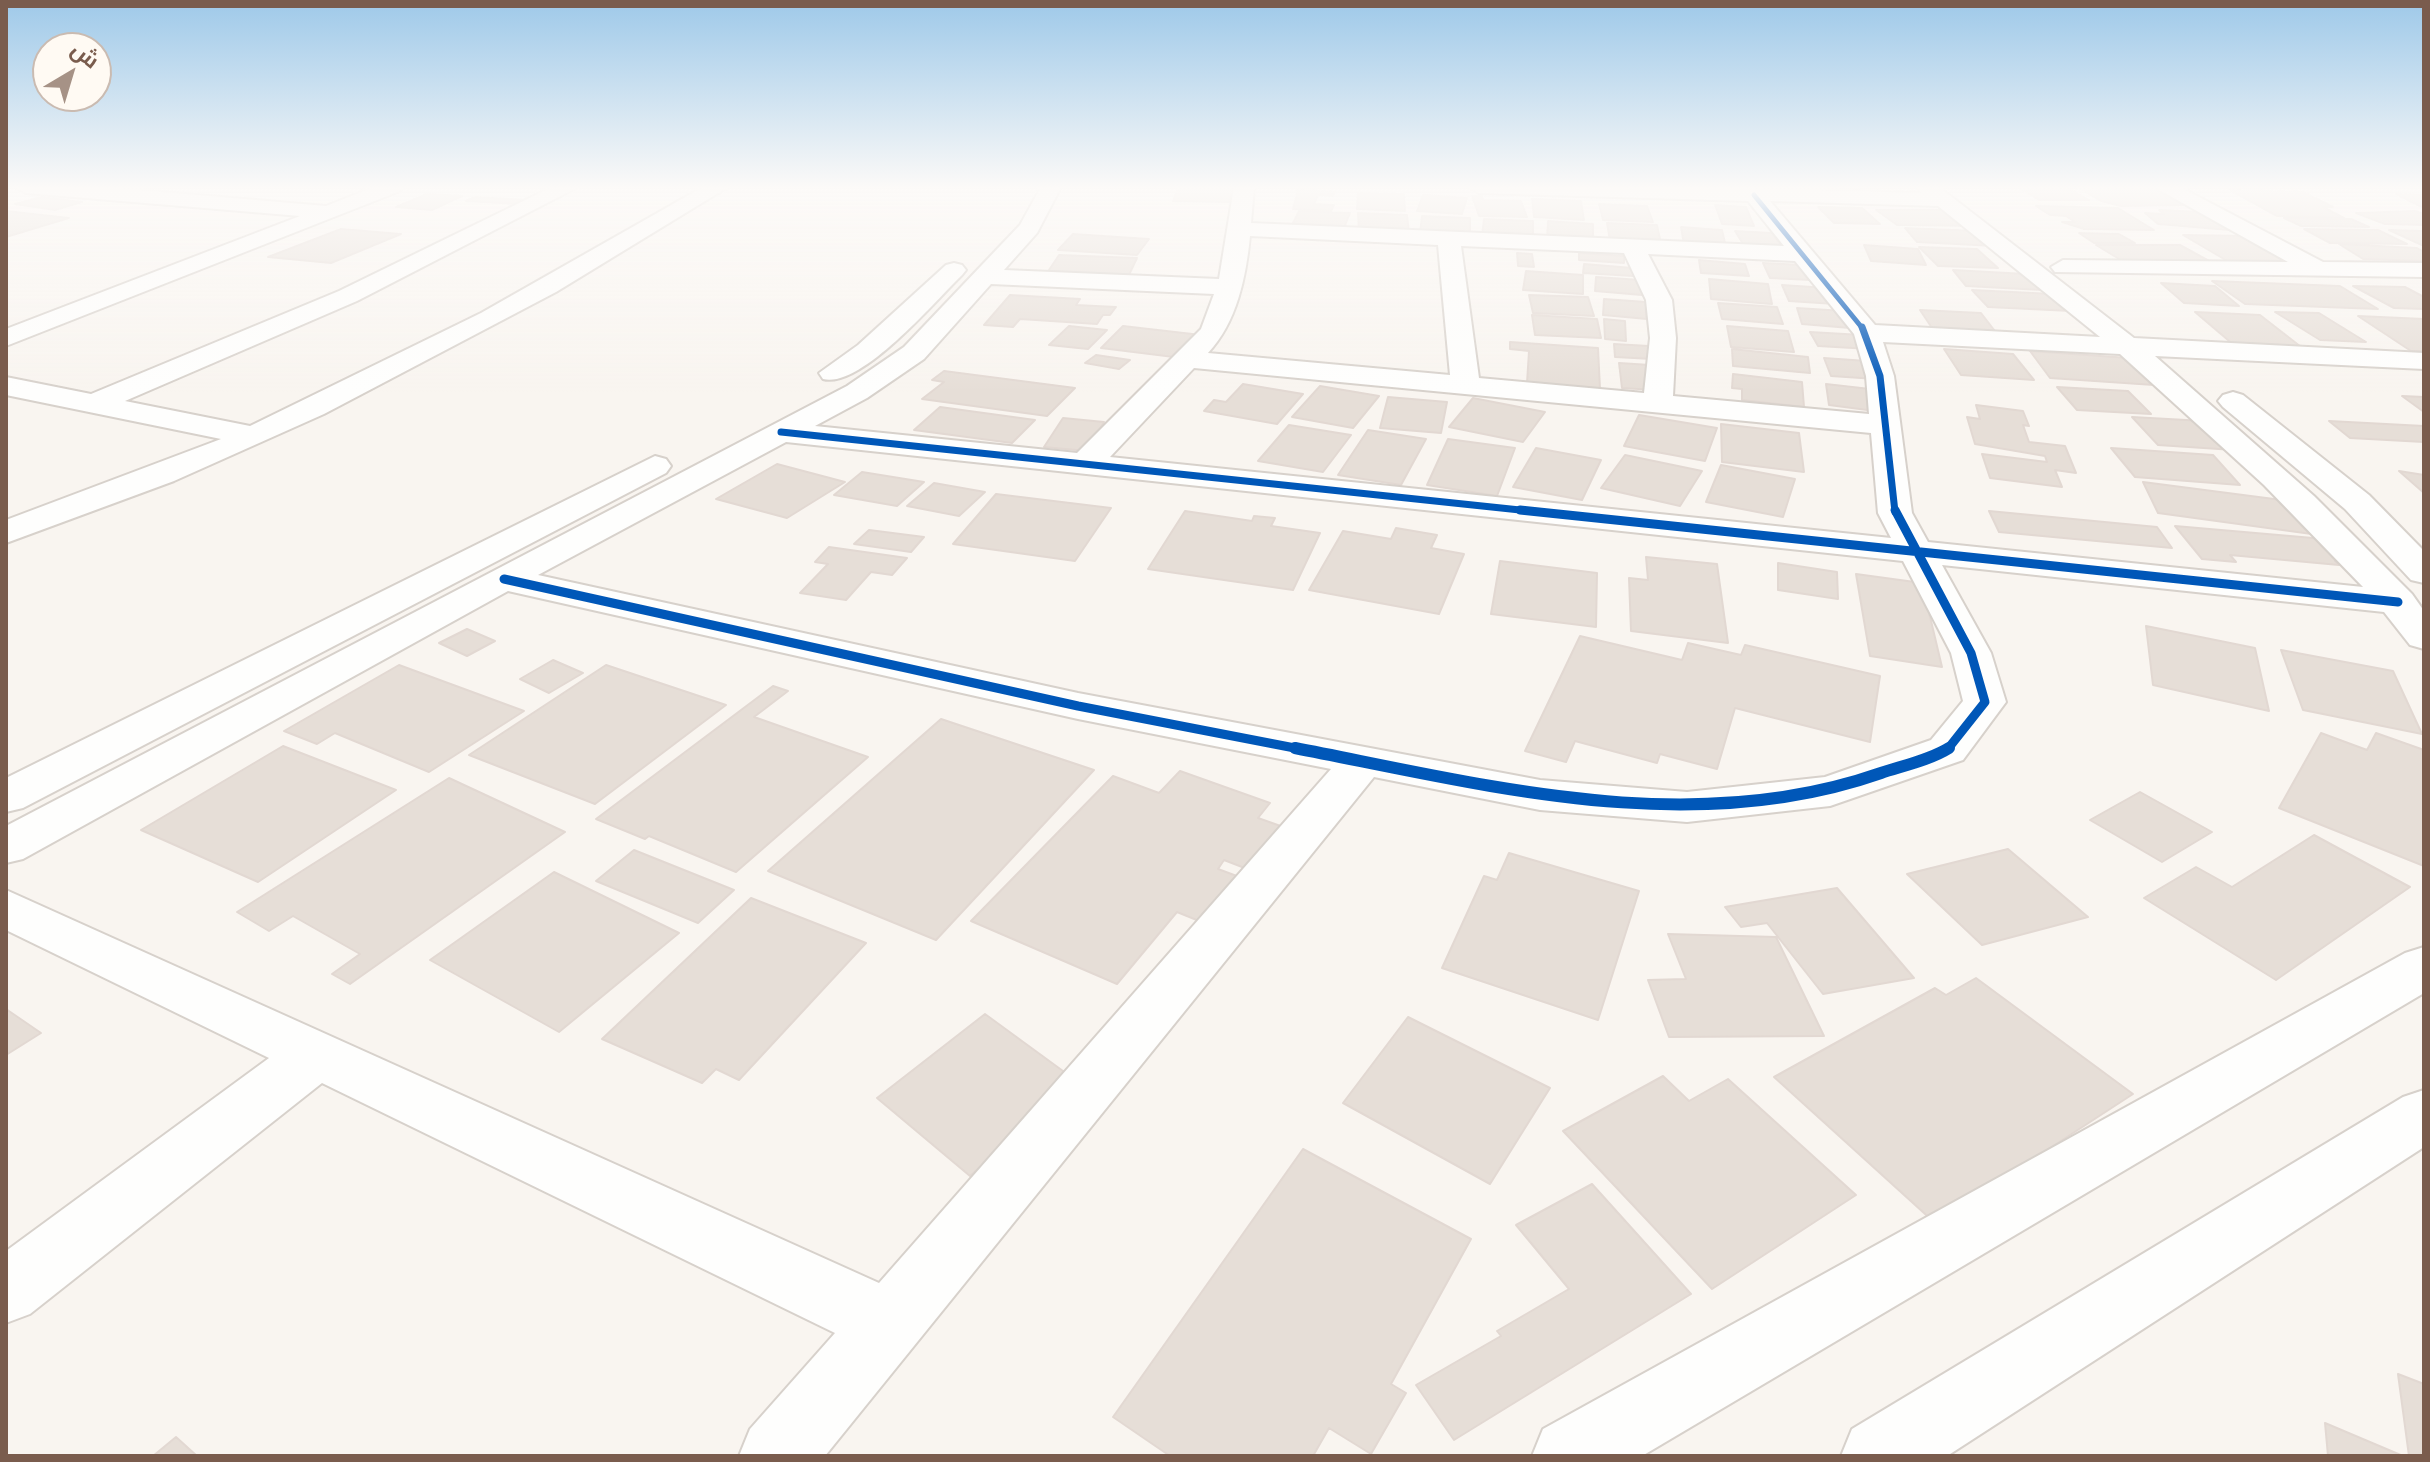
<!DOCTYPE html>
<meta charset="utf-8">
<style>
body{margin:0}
#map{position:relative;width:2430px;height:1462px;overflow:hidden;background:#f9f5f0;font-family:Mulish,Cairo,sans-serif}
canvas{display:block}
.frame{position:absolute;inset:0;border:8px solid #7a5c4d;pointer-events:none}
.north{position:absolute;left:32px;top:32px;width:80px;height:80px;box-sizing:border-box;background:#fffaf3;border:2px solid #cabbb1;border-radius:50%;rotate:38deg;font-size:22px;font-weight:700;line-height:32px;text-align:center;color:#7a5c4d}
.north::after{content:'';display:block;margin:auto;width:28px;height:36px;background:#a69286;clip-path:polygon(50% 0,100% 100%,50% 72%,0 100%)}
</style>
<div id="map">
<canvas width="2430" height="1462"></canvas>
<div class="frame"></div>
<div class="north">ش</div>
</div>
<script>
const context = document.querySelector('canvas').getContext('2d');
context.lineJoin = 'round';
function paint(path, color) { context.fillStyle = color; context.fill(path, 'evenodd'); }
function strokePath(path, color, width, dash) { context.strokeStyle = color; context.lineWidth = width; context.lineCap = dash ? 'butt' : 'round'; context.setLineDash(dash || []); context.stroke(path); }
const building = new Path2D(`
 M1774,187H1836L1839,190H1777Z
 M2018,187H2066L2089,200H2039Z
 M2077,187H2159L2193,205L2121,206L2101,201Z
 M1178,188L1233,189L1229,202L1173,201Z
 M1298,190L1335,192L1333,196L1318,195L1314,204L1334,205L1331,211L1293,209Z
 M2230,190L2303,192L2333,207H2323L2344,218L2277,216Z
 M1358,193L1404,194L1405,211L1357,209Z
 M427,194L462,196L432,210L396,207Z
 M2396,194L2424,195V208Z
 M1423,195L1467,198L1462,214L1417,211Z
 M1472,196H1482L1483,200L1521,201L1527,217L1479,216Z
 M42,197L82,202L55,210L15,204Z
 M475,197L525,200L517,204L466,201Z
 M1532,199L1581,201L1584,220L1534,217Z
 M1599,204L1647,206L1653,222L1603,220Z
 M1715,205L1746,207L1754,226L1722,224Z
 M2036,206L2118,208L2154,230L2084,229L2062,222H2075L2066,216L2050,215Z
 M1818,207L1862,208L1880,224L1834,223Z
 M1876,210H1951L1974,226L1897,225Z
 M2159,210L2201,212L2241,231L2158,224L2145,213L2164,214Z
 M6,211L69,218L6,237Z
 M1299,211L1350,213L1344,228L1292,225Z
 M2415,211L2424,214V225L2385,224L2356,213Z
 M1358,213L1407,215L1409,232L1359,234Z
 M1422,216L1470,218V235L1420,233Z
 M2284,218L2351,219L2369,227L2301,226Z
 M1484,219L1533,221V238L1482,235Z
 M1548,221L1593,224V241L1547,238Z
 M1607,223L1657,225L1661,244L1610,241Z
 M1681,227L1722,230L1726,247L1684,244Z
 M1905,228L1979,231L1994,246L1917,242Z
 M341,229L401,234L331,263L268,257Z
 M2304,229L2378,230L2407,244L2330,243Z
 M2389,230L2424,231V246Z
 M1735,231L1772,233L1783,248L1745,247Z
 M2079,233L2119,234L2135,243H2094Z
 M1073,234L1149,239L1137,255L1058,250Z
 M2183,235L2250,236L2299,263L2229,262Z
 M2339,244L2417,248L2424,252V261L2363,259Z
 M1864,245L1918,249L1926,265L1871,261Z
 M2096,245H2180L2211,262H2124Z
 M1919,247L1977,249L1998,268L1938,266Z
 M1517,253L1532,254L1534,267L1518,266Z
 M1579,253L1624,256V263L1579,260Z
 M1059,255L1137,258L1128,277L1047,273Z
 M1699,260L1745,264L1749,276L1701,273Z
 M1763,263L1803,265L1811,280L1770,278Z
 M1584,264L1633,268V276L1583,273Z
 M1953,270L2026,274L2042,290L1966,286Z
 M1526,271L1583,275V294L1523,290Z
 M1596,277L1641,280L1642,295L1595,291Z
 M1709,279L1768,284L1772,304L1711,299Z
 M2212,281L2340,286L2378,309L2245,304Z
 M2161,283L2215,286L2239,306L2184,303Z
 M1782,285L1827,288L1835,304L1789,301Z
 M2353,286L2405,287L2424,297V309L2394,308Z
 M1972,290L2053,294L2071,311L1988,307Z
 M1010,295L1080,299L1076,305L1116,307L1110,315H1103L1097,324L1020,319L1013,327L984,325Z
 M1529,295L1588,297L1594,316L1533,313Z
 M1604,299L1646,302L1647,319L1603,315Z
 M1718,303L1777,307L1783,324L1722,319Z
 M1797,308L1844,311L1850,328L1802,324Z
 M1920,310L1981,313L1998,335L1934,331Z
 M2195,312L2260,315L2305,350L2235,346Z
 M2275,312L2319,313L2366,342L2320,340Z
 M1532,315L1597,319L1601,338L1535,335Z
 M2358,316L2424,319V351H2411Z
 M1604,319L1625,321L1626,341L1605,339Z
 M1069,326L1107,330L1088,349L1049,345Z
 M1123,326L1201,335L1182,358L1101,348Z
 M1727,326L1788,331L1794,352L1731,347Z
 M1810,332L1862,335L1870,349L1818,346Z
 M1510,342L1598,348L1600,389L1527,383L1529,351L1510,349Z
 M1614,344L1649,346L1652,359L1615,357Z
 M1732,349L1808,357L1810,373L1733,366Z
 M1944,349L2013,354L2034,380L1961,375Z
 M2030,351L2129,358L2154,385L2050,378Z
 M1096,355L1130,360L1119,369L1085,363Z
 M1824,358L1867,361L1876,379L1831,376Z
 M1619,363L1650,365L1655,390L1622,388Z
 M944,371L1075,388L1047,416L922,399L944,382L932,380Z
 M1733,374L1802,382L1804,407L1742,400V389L1732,388Z
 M1243,384L1303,394L1277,424L1204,411L1214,400L1226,402Z
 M1826,384L1870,389L1875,411L1829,405Z
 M1320,386L1379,396L1353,428L1292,417Z
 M2057,387L2128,391L2151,414L2077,410Z
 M2402,396L2424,397V412Z
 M1388,397L1447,402L1441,433L1380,428Z
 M1473,398L1545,412L1523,442L1449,427Z
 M1976,405L2023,411L2029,426L2023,425L2029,442L2065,446L2076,473L2055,470L2062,487L1990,478L1982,454L2047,462L2045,456L1975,444L1967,417L1980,419Z
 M940,407L1035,420L1012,443L914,430Z
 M1639,415L1717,428L1705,461L1624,446Z
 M2132,417L2204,421L2234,450L2158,445Z
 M1063,418L1104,422L1087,451L1044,447Z
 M2329,421L2424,426V442L2350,438Z
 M1721,424L1799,433L1804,472L1722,462Z
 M1289,425L1351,435L1323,472L1258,461Z
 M1368,430L1426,439L1401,485L1338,475Z
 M1448,439L1515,448L1497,496L1427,485Z
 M1536,448L1601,460L1582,500L1513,487Z
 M2111,448L2213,455L2240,485L2135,477Z
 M1625,455L1702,471L1680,506L1601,488Z
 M777,464L845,482L787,518L716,499Z
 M1721,465L1795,479L1783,517L1706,502Z
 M2399,471L2424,475V493Z
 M862,472L924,482L897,506L834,495Z
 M2143,482L2297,502L2319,535L2158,513Z
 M934,483L985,492L959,516L907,506Z
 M996,494L1111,508L1075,561L953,544Z
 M1185,511L1252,521L1254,516L1275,518L1271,526L1320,533L1293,590L1148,569Z
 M1989,511L2157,527L2172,548L1999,532Z
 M2175,526L2336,540L2358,563L2335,561L2339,565L2230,555L2236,562L2202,559Z
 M1396,528L1437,535L1431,548L1464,554L1439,614L1309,590L1343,531L1391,539Z
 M869,530L924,537L911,552L854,544Z
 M829,547L907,558L892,575L871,572L846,600L800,593L828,564L815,562Z
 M1646,557L1717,564L1728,643L1631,631L1629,578L1648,580Z
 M1500,561L1597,573L1596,627L1491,614Z
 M1778,563L1837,572L1838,599L1778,590Z
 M1856,574L1922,583L1942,667L1870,656Z
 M2146,626L2255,648L2269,711L2153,685Z
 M467,629L495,641L467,656L439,643Z
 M1580,636L1682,660L1688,643L1741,655L1745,645L1880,676L1870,742L1735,708L1717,769L1660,754L1657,763L1575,741L1566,762L1525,751Z
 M2281,650L2393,671L2422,734L2303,710Z
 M553,660L583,673L549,693L520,679Z
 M399,665L524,711L429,772L335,733L317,744L284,731Z
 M606,665L726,705L595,804L469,755Z
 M773,686L788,691L754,717L868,757L736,872L649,836L645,839L596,819Z
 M941,719L1094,770L936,940L768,871Z
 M2321,733L2367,750L2376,733L2424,750V866L2279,808Z
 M283,746L396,790L258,882L141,830Z
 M1180,771L1270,803L1258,818L1289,829L1255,872L1224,860L1218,869L1250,881L1214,927L1177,912L1117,984L971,921L1113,776L1159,793Z
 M449,778L565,832L350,984L332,974L360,954L293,916L269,931L237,912Z
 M2140,792L2212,832L2162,862L2090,820Z
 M2314,835L2410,887L2276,980L2144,898L2196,867L2232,887Z
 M2008,849L2088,917L1982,945L1907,874Z
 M634,850L734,890L698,923L596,881Z
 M1509,853L1639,891L1598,1020L1442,968L1484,876L1497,880Z
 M554,872L679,933L559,1032L430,960Z
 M1837,888L1914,978L1823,994L1767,923L1741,927L1725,907Z
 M751,898L866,943L739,1080L716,1069L702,1083L602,1039Z
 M1668,934L1776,937L1824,1036L1669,1037L1648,980L1686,979Z
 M1976,978L2133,1094L1935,1223L1774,1077L1935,988L1946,995Z
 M6,1009L41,1033L6,1055Z
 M985,1014L1078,1082L970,1176L877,1098Z
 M1408,1017L1550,1088L1490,1184L1343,1103Z
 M1663,1076L1689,1101L1728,1079L1856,1195L1712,1289L1563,1131Z
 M1303,1149L1471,1239L1391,1384L1406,1393L1371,1454L1329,1428L1313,1456H1170L1113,1417Z
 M1592,1184L1691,1294L1454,1440L1416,1385L1501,1336L1497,1331L1569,1289L1516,1225Z
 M2398,1374L2424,1384V1456H2409Z
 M2325,1423L2403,1456H2328Z
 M176,1437L197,1456H153Z`);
paint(building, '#e6ded7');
strokePath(building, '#e2d8d2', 2);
const minor = new Path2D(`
 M16,187H104L326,206L374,187H403L400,191L6,346V329L300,216L26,193Z
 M552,187H578L357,301L125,401L250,426L481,313L703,187H728L556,292L324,414L174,481L6,543V520L221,439L6,395V377L91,394L339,291Z
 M1041,187H1061L1037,233L1004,270L1219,279L1234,187H1254L1251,223L1784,246L1748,201L1479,193L1469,187H1705L1921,193L1916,187H1939L2134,338L2424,353V369L2155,356L2314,496L2412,594L2424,611V649L2410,645L2384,612L1942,565L1991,653L2006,702L1963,760L1830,806L1687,822L1540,810L1374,777L825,1456H739L750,1429L835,1333L322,1083L30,1314L6,1323V1251L269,1058L6,930V890L879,1283L1331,769L1078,719L508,591L23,859L6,863V826L847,386L904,347L1020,225ZM1770,201L1938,206L2100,337L1875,325ZM1250,236L1438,245L1450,375L1208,353C1237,322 1246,277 1250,236ZM1461,246L1624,253L1646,300L1650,338L1644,393L1479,378ZM1648,254L1795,261L1854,334L1866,376L1869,414L1673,396L1676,338L1672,300ZM991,284L1214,294L1201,329L1077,453L815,426L867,398L924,359ZM1883,342L2120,354L2264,485L2363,587L1928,542L1912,513L1894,376ZM1194,368L1871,433L1878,513L1891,538L1110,457ZM786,442L1903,561L1951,653L1963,701L1931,740L1825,777L1687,792L1540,780L1078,693L538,575Z
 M2154,187H2180L2323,262L2424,263V277L2055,272L2051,267L2063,260L2288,262Z
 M954,263L962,265L966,270L962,275C935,301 861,389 823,379L819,373L858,345L946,265Z
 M2233,392L2243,395L2369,495L2424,551V583L2411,580L2345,509L2223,407L2218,401L2223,395Z
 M655,456L666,459L671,466L666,473L23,808L6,812V778Z
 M2424,947V993L1642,1456H1532L1543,1429L2405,953Z
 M2424,1090V1147L1947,1456H1841L1852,1429L2403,1097Z`);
strokePath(minor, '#d7d1cb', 4);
paint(minor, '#fefefd');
strokePath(new Path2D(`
 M1754,195L1863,329`), '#0057b8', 5);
strokePath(new Path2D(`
 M1862,327L1880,376L1895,512
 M781,432L1539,512`), '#0057b8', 7);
strokePath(new Path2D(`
 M1520,510L2398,602
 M1895,510L1971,653L1985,702L1947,750
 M504,579L1078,706L1305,750`), '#0057b8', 9);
strokePath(new Path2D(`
 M1295,748C1486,785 1690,840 1881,773C1902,766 1930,760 1949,748`), '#0057b8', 12);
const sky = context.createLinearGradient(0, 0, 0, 392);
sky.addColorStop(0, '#9ec9e9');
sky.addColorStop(0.48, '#fcfaf8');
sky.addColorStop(1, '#fcfaf800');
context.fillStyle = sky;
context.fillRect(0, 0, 2430, 392);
</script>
